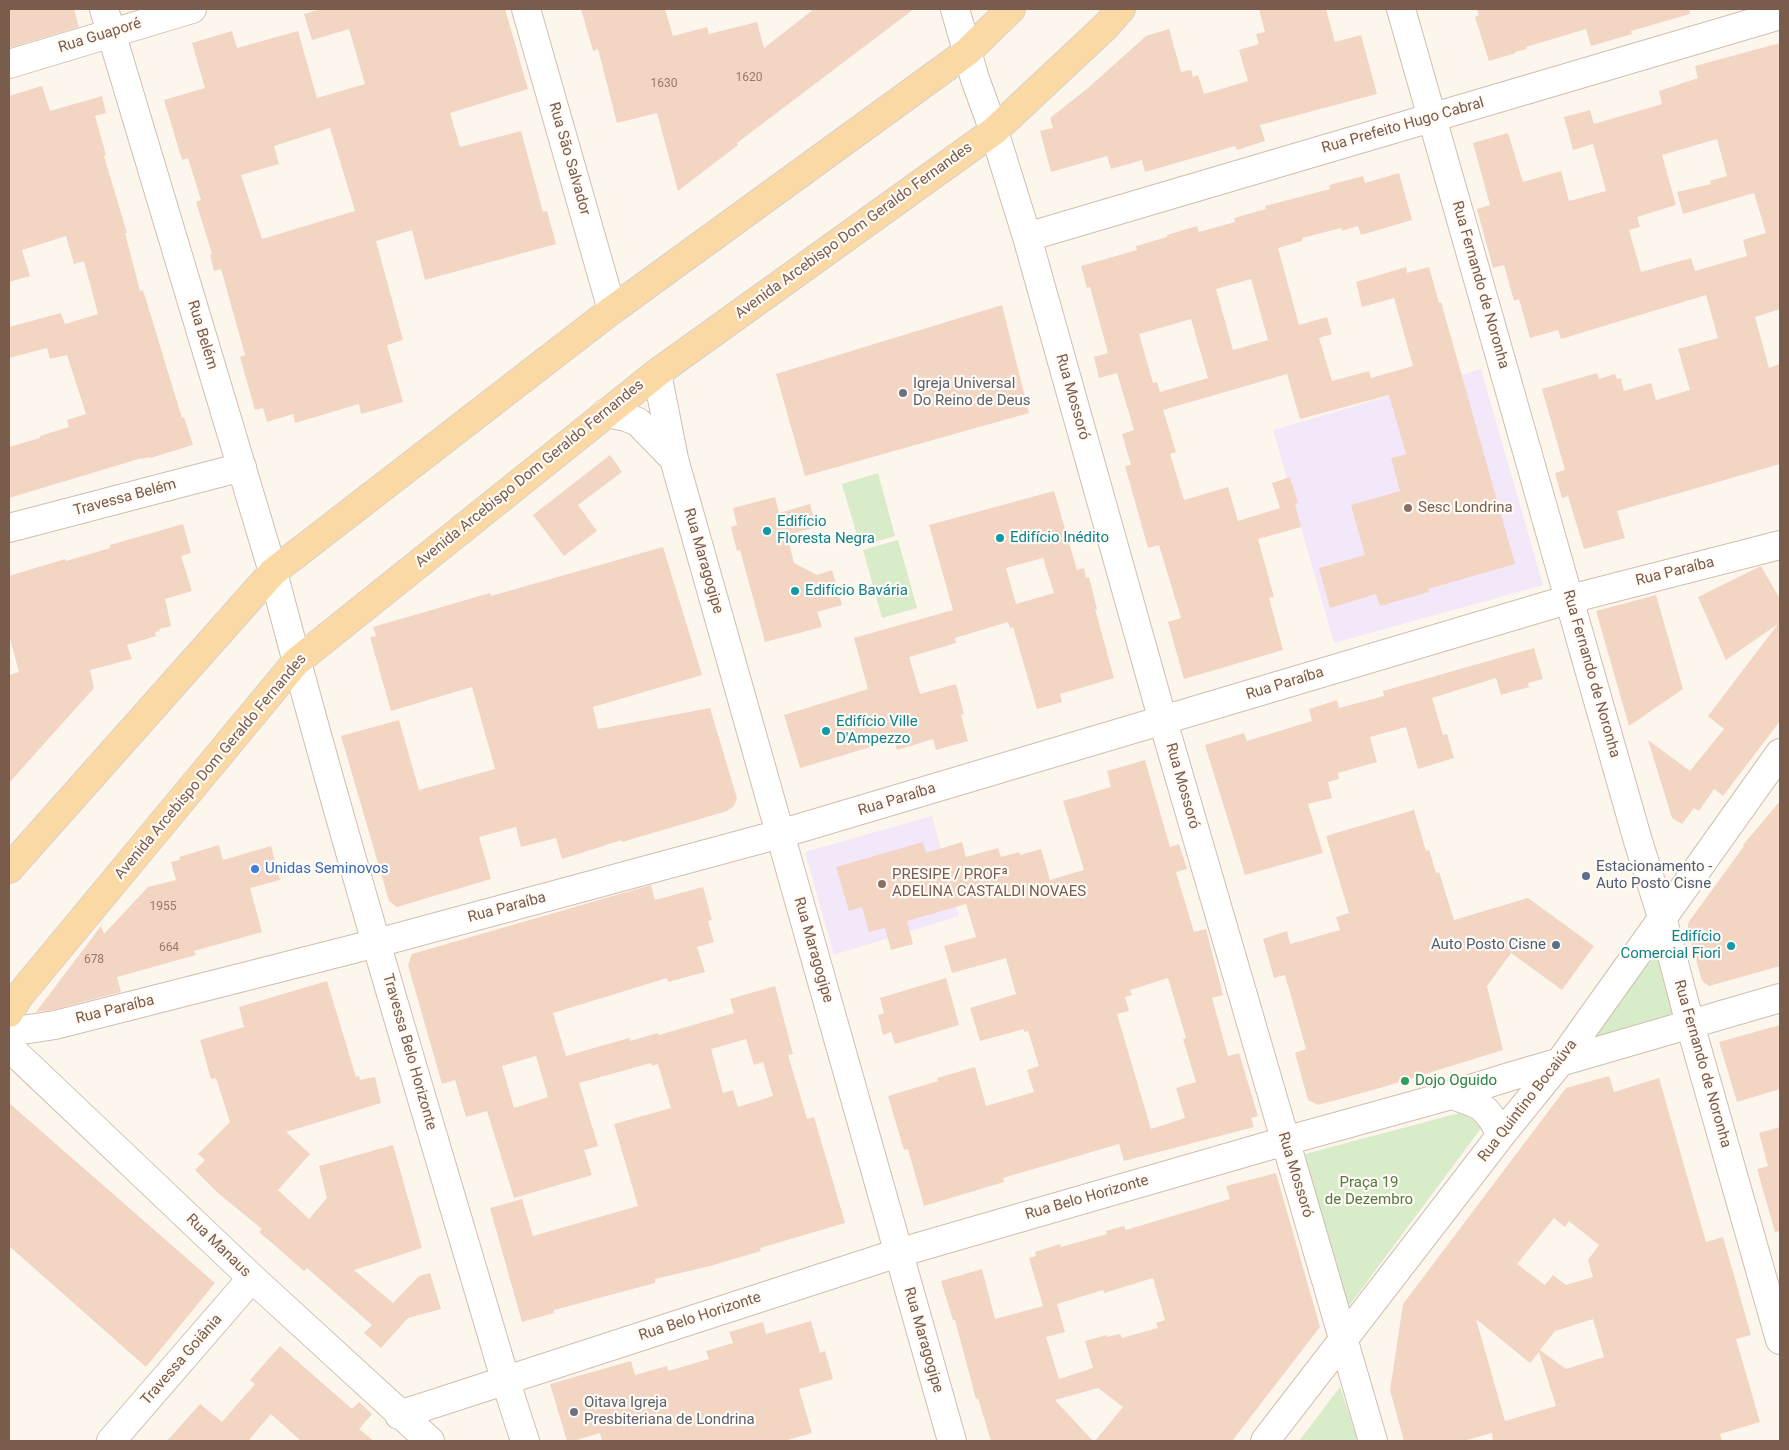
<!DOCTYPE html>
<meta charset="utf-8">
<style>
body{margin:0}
#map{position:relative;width:1789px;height:1450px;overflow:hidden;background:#fdf6ec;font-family:Roboto,sans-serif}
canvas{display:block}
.frame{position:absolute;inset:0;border:10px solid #7a5c4d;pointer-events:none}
</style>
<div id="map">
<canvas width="1789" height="1450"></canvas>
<div class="frame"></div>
</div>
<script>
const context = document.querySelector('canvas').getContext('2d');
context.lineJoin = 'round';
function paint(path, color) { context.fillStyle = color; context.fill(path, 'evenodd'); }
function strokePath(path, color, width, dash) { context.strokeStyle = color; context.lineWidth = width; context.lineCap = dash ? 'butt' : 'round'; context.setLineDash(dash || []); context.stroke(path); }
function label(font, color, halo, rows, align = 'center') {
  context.font = font + ' Roboto,sans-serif'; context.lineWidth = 4.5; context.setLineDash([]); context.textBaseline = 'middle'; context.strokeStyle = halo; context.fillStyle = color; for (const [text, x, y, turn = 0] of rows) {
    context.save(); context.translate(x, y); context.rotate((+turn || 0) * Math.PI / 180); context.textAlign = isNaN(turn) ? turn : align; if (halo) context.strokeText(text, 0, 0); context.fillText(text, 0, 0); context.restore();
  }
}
paint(new Path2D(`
 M1481,369L1543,585L1334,643L1273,430Z
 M932,816L959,916L834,955L805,852Z`), '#f3e8fa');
paint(new Path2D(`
 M878,473L895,536L860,546L842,484Z
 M898,540L917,608L882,618L863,550Z
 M1664,941L1679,1016L1578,1046Z
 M1463,1112L1482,1127L1346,1310L1305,1154Z
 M1340,1387L1358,1441H1299Z`), '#d8ecc9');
paint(new Path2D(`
 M9,9H74L79,27L9,48Z
 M321,9H505L528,89L450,113L460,147L521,131L543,212L547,211L556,244L425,280L412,230L376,241L403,340L387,345L403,402L361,414L359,404L295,423L293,414L267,422L263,408L255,410L240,357L245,355L221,269L214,271L210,255L212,254L196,202L201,200L188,158L182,160L164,100L205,88L192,43L232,31L237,48L298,31L317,98L365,84L349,29L312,40L304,14ZM330,128L355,211L262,239L241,175L279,164L274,146Z
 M581,9H665L673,36L707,27L709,34L757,22L764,48L814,9H914L737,143L738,145L678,191L657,113L617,123L598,49L593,51Z
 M1259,9H1326L1335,42L1361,35L1377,94L1260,125L1265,141L1237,150L1235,146L1145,172L1142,160L1111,169L1107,156L1051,172L1040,131L1053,128L1050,118L1088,88L1146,36L1169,29L1181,72L1191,70L1193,77L1198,75L1204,94L1248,81L1239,50L1259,44L1256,34L1265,32Z
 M1477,9H1689L1690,14L1631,31L1632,34L1591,46L1586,29L1526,47L1527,49L1515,52L1516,53L1489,61L1475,17L1479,15Z
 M1780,43V309L1755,317L1769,368L1780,364V464L1617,511L1625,538L1584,549L1568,496L1562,498L1555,473L1565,470L1542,389L1597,373L1599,379L1615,374L1617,379L1621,378L1624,391L1651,383L1656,400L1690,390L1678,349L1718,338L1706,295L1561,339L1558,330L1530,338L1519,299L1514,301L1504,265L1493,268L1477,209L1490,205L1473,143L1508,133L1523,182L1561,171L1569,201L1606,191L1593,144L1573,150L1564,117L1590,110L1594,124L1662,104L1659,91L1698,78L1695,66ZM1717,139L1727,176L1710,181L1711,184L1677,192L1683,214L1754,193L1766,233L1743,240L1747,256L1695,271L1691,258L1641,272L1629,230L1640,227L1637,217L1676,205L1662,155Z
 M42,86L50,111L102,96L106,113L95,116L106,155L104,156L127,233H125L140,291L143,290L182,418L184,417L193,445L150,458V457L142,459V458L9,498V447L40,438V436L69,427L67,420L86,414L67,355L50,359L47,348L9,358V327L61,313L65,324L98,314L84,261L74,264L66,236L22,250L30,276L9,282V96Z
 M1399,173L1412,220L1361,235L1358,226L1342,231L1341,228L1302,238V241L1278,248L1299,325L1327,317L1332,334L1319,338L1332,381L1369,371L1371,378L1413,366L1394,298L1362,307L1356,282L1406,267L1407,273L1429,267L1439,303L1441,302L1515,564L1428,589L1429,592L1380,606L1376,594L1330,608L1319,568L1365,555L1351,505L1400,491L1391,458L1406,454L1389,395L1300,419L1287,374L1163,410L1176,452L1170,454L1184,500L1228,487L1238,521L1280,508L1272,483L1290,477L1298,503L1295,504L1301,527L1258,539L1274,597L1269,598L1283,650L1184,679L1168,622L1181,618L1159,545L1148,548L1125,466L1131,465L1122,434L1134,430L1117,373L1099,378L1094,357L1108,353L1090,287L1087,288L1081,266L1137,250L1136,246L1167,237V235L1197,226L1199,232L1235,222L1234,218L1266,209L1265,206L1330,189L1329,185L1363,176L1365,183ZM1251,279L1268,340L1233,350L1216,289ZM1191,319L1208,378L1160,392L1157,382L1153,383L1139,334Z
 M1002,305L1029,413L805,476L776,374Z
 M610,455L622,472L578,505L597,531L564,556L533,515Z
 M1054,491L1077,570L1084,568L1086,578L1089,577L1097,609H1095L1114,678L1060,694L1062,702L1037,709L1013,627L1010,628L1008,622L955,638L956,643L909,657L920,694L956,684L964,714L961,715L968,741L936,750L933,739L897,750L894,740L800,768L784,715L868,689L854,638L953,610L929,525ZM1043,558L1054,593L1016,604L1006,568Z
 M775,497L779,513L810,504L816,527L787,535L794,563L817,575L832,570L842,605L817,612L822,627L765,642L740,550L737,551L731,527L737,525L733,508Z
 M183,524L191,553L181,556L192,591L165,599L171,626L159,629L160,631L155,632L156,636L127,645L132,659L90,670L94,688L9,783V675L19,672L9,635V576L65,559L66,561L110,548V545Z
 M663,547L702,675L593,707L598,729L710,708L737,798L734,806L727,811L622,842V840L562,859L556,838L521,847L516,827L479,837L491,879L397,907L389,901L341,736L399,720L419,790L495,769L472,687L391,711L370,637L376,636L373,627L490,593L491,596Z
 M1761,566L1780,599V721L1723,796L1714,789L1699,811L1694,808L1682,824L1672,818L1648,740L1690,771L1724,729L1708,716L1778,624L1726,660L1698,597Z
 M1656,595L1683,689L1629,726L1596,611Z
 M1534,648L1543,679L1528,683L1529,687L1501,695L1496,678L1432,698L1443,735L1447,734L1454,758L1418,769L1406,727L1370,737L1377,762L1338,773L1339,779L1328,782L1332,798L1308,804L1323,853L1245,875L1205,745L1244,733L1247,741L1312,721L1309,709L1337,700L1339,708L1384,696L1383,691Z
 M1145,760L1170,847L1179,844L1187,869L1176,872L1194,932L1206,929L1223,995L1212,998L1228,1056L1239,1053L1258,1116L1251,1118L1254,1127L1124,1161L1119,1144L1003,1178L1004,1182L924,1206L908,1149L904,1150L888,1096L938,1081L937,1078L975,1067L986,1106L1034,1092L1027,1070L1039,1066L1028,1031L1024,1032V1029L980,1041L970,1008L1016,994L1006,958L952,973L944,946L976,937L966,904L907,921L913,944L891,950L885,928L869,932L862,907L849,911L836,867L923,842L926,853L962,842L966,857L998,848L1001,857L1019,852L1020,855L1041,849L1050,880L1084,870L1063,801L1111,787L1107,771ZM1168,978L1186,1038L1183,1039L1196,1082L1176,1088L1185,1118L1151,1129L1117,1014L1129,1011L1125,997L1132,995L1130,990Z
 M1780,801V966L1709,986L1702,981L1688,931V923L1744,846L1743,845Z
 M1414,810L1426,851L1429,850L1436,873L1439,872L1454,920L1528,898L1594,946L1562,990L1511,953L1487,986L1503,1050L1380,1088L1318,1105L1308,1100L1295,1053L1306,1049L1285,975L1274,978L1263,939L1287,931L1290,944L1340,930L1336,917L1349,913L1326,836Z
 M219,845L223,860L271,846L280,880L250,888L262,932L194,951L196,955L117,977L121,992L52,1010L36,1012L101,926L104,934L148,887L176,880L171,862L180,860L179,857Z
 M651,885L655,900L703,887L712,920L708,921L714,942L697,947L705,972L668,982L667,978L553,1013L566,1056L629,1038L630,1041L658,1033L659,1035L734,1013L730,999L775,986L793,1054L788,1055L807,1119L814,1117L845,1223L760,1248L761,1251L710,1266L655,1279V1283L554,1310V1313L522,1322L490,1208L522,1199L533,1236L638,1206L614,1124L671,1108L658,1064L652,1066L651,1063L579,1083L598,1146L584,1150L592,1175L514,1198L487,1111L466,1117L455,1080L442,1084L408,965L412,954ZM746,1039L754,1065L763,1062L773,1096L738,1107L733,1090L723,1093L711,1049ZM536,1056L548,1097L514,1108L502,1066Z
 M946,978L959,1025L895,1044L891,1032L883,1035L878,1015L884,1013L880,998Z
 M327,981L356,1077L359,1076L360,1080L375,1077L381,1103L286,1132L310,1154L278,1190L309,1219L327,1198L319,1166L393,1145L422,1248L354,1270L393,1303L419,1276L430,1273L441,1309L408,1318L381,1348L364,1333L372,1325L307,1268L304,1271L273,1244L259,1232L262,1229L219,1194L195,1170L205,1160L198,1154L230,1122L216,1078L211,1079L200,1040L244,1027L239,1007Z
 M1780,1025V1089L1737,1102L1719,1042Z
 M1609,1076L1614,1092L1659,1078L1706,1242L1723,1237L1751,1335L1736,1339L1760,1422L1720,1434L1722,1441H1493L1492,1433L1463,1441H1404L1390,1390L1403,1304L1566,1088ZM1554,1218L1565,1227L1569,1221L1599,1245L1588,1260L1593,1277L1566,1285L1553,1275L1545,1285L1517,1264ZM1476,1319L1530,1363L1539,1352L1556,1406L1505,1421ZM1593,1319L1604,1357L1566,1369L1540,1350L1555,1331Z
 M9,1103L215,1283L146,1367L9,1246Z
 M1780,1127V1231L1775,1232L1757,1169L1768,1166L1759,1133Z
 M1276,1173L1320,1327L1232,1441H1095L1123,1407L1098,1388L1055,1400L1093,1441H991L978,1398L976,1399L955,1320H953L941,1281L982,1269L995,1319L1043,1306L1029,1258L1036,1256L1035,1252L1060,1244L1061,1247L1107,1234L1106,1231L1124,1226L1126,1230L1230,1199L1226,1186ZM1153,1278L1165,1320L1156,1323L1158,1328L1122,1338L1120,1334L1107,1337V1335L1085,1341L1093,1368L1059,1379L1046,1337L1065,1332L1057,1304L1103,1290L1104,1293Z
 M811,1321L820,1353L825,1351L833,1379L799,1389L812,1433L784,1441H602L600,1433L573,1441H567L550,1384L631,1361L635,1375L667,1366L668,1371L709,1359L706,1351L733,1343L729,1332L763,1322L766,1334Z
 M280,1346L352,1409L359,1402L372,1414L359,1429L374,1441H301L271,1414L248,1441H167L200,1404L222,1422L255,1384L250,1380Z`), '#f3d5c3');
const minor = new Path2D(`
 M104,9L273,572C344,843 426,1111 505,1379L525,1441
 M526,9L612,310
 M955,9L975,79L994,131L1027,237L1163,721L1373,1441
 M1401,9L1638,841L1662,917L1690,1024L1780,1340
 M9,64L192,9
 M1027,237L1780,15
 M657,373L674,459L952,1441
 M606,413L626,417L638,422L673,458
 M9,528L242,467
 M9,1032L55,1025L377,943L780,834L1570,599L1780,545
 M9,1047L252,1278L430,1441
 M1451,1095C1481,1104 1487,1106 1501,1135
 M399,1415L898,1253L1285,1141L1451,1095L1512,1076L1780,998
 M111,1441L252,1278
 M1265,1441L1501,1135L1560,1062L1780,753`);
const major = new Path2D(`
 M9,869L273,572L612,310L967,52L1011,9
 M9,1013L20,995L296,662L657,373L994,131L1105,27L1121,9`);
strokePath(minor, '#d1beb0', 30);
strokePath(major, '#dad1cd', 30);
strokePath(minor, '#fff', 28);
strokePath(major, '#fbd9a5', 28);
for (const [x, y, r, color] of [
 [903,393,5,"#6b7280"],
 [1408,508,5,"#8d6e63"],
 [767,531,5,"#0f9aa8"],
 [1000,538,5,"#0f9aa8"],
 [795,591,5,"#0f9aa8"],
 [826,731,5,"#0f9aa8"],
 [255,869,5,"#3f7fe0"],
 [1586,876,5,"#5c6f8a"],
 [882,884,5,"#8d6e63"],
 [1556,945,5,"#5c6f8a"],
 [1731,946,5,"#0f9aa8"],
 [1405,1081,5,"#2e9e5b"],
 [574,1412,5,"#6b7280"]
]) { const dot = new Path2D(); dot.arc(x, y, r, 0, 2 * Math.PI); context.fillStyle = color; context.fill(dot); strokePath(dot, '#fffaf3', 2); }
label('12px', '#987a6a', null, [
 ["1620",749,78],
 ["1630",664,84],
 ["1955",163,907],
 ["664",169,948],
 ["678",94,960]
]);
label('15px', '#7a5c4d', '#fffaf3', [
 ["Rua Guaporé",100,36,-17],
 ["Rua Prefeito Hugo Cabral",1403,126,-16],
 ["Rua São Salvador",569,159,74],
 ["Avenida Arcebispo Dom Geraldo Fernandes",854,231,-36],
 ["Rua Fernando de Noronha",1480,285,74],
 ["Rua Belém",202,335,73],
 ["Rua Mossoró",1072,397,74],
 ["Avenida Arcebispo Dom Geraldo Fernandes",530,474,-39],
 ["Travessa Belém",125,498,-15],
 ["Rua Maragogipe",703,561,74],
 ["Rua Paraíba",1675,572,-14],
 ["Rua Fernando de Noronha",1591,674,74],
 ["Rua Paraíba",1285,684,-17],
 ["Avenida Arcebispo Dom Geraldo Fernandes",211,767,-50],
 ["Rua Mossoró",1182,786,74],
 ["Rua Paraíba",897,800,-17],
 ["Rua Paraíba",507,908,-15],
 ["Rua Maragogipe",813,950,74],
 ["Rua Paraíba",115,1010,-14],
 ["Travessa Belo Horizonte",409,1052,74],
 ["Rua Fernando de Noronha",1702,1064,74],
 ["Rua Quintino Bocaiúva",1528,1101,-52],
 ["Rua Mossoró",1295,1175,73],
 ["Rua Belo Horizonte",1087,1198,-16],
 ["Rua Manaus",218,1246,44],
 ["Rua Belo Horizonte",700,1317,-18],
 ["Rua Maragogipe",923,1340,74],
 ["Travessa Goiânia",182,1360,-49]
]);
label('15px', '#5b616d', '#fffaf3', [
 ["Igreja Universal",913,384],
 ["Do Reino de Deus",913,401],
 ["Oitava Igreja",584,1403],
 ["Presbiteriana de Londrina",584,1420]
], 'left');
label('15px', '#785e54', '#fffaf3', [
 ["Sesc Londrina",1418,508],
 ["PRESIPE / PROFª",892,875],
 ["ADELINA CASTALDI NOVAES",892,892]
], 'left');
label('15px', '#0d838f', '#fffaf3', [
 ["Edifício",777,522],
 ["Floresta Negra",777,539],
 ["Edifício Inédito",1010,538],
 ["Edifício Bavária",805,591],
 ["Edifício Ville",836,722],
 ["D'Ampezzo",836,739],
 ["Edifício",1721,937,"right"],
 ["Comercial Fiori",1721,954,"right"]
], 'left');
label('15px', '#4e5e75', '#fffaf3', [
 ["Estacionamento -",1596,867],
 ["Auto Posto Cisne",1596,884],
 ["Auto Posto Cisne",1546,945,"right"]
], 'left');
label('15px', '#366cbe', '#fffaf3', [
 ["Unidas Seminovos",265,869]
], 'left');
label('15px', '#27864d', '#fffaf3', [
 ["Dojo Oguido",1415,1081]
], 'left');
label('15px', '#537a41', '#fffaf3', [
 ["Praça 19",1369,1183],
 ["de Dezembro",1369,1200]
]);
</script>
